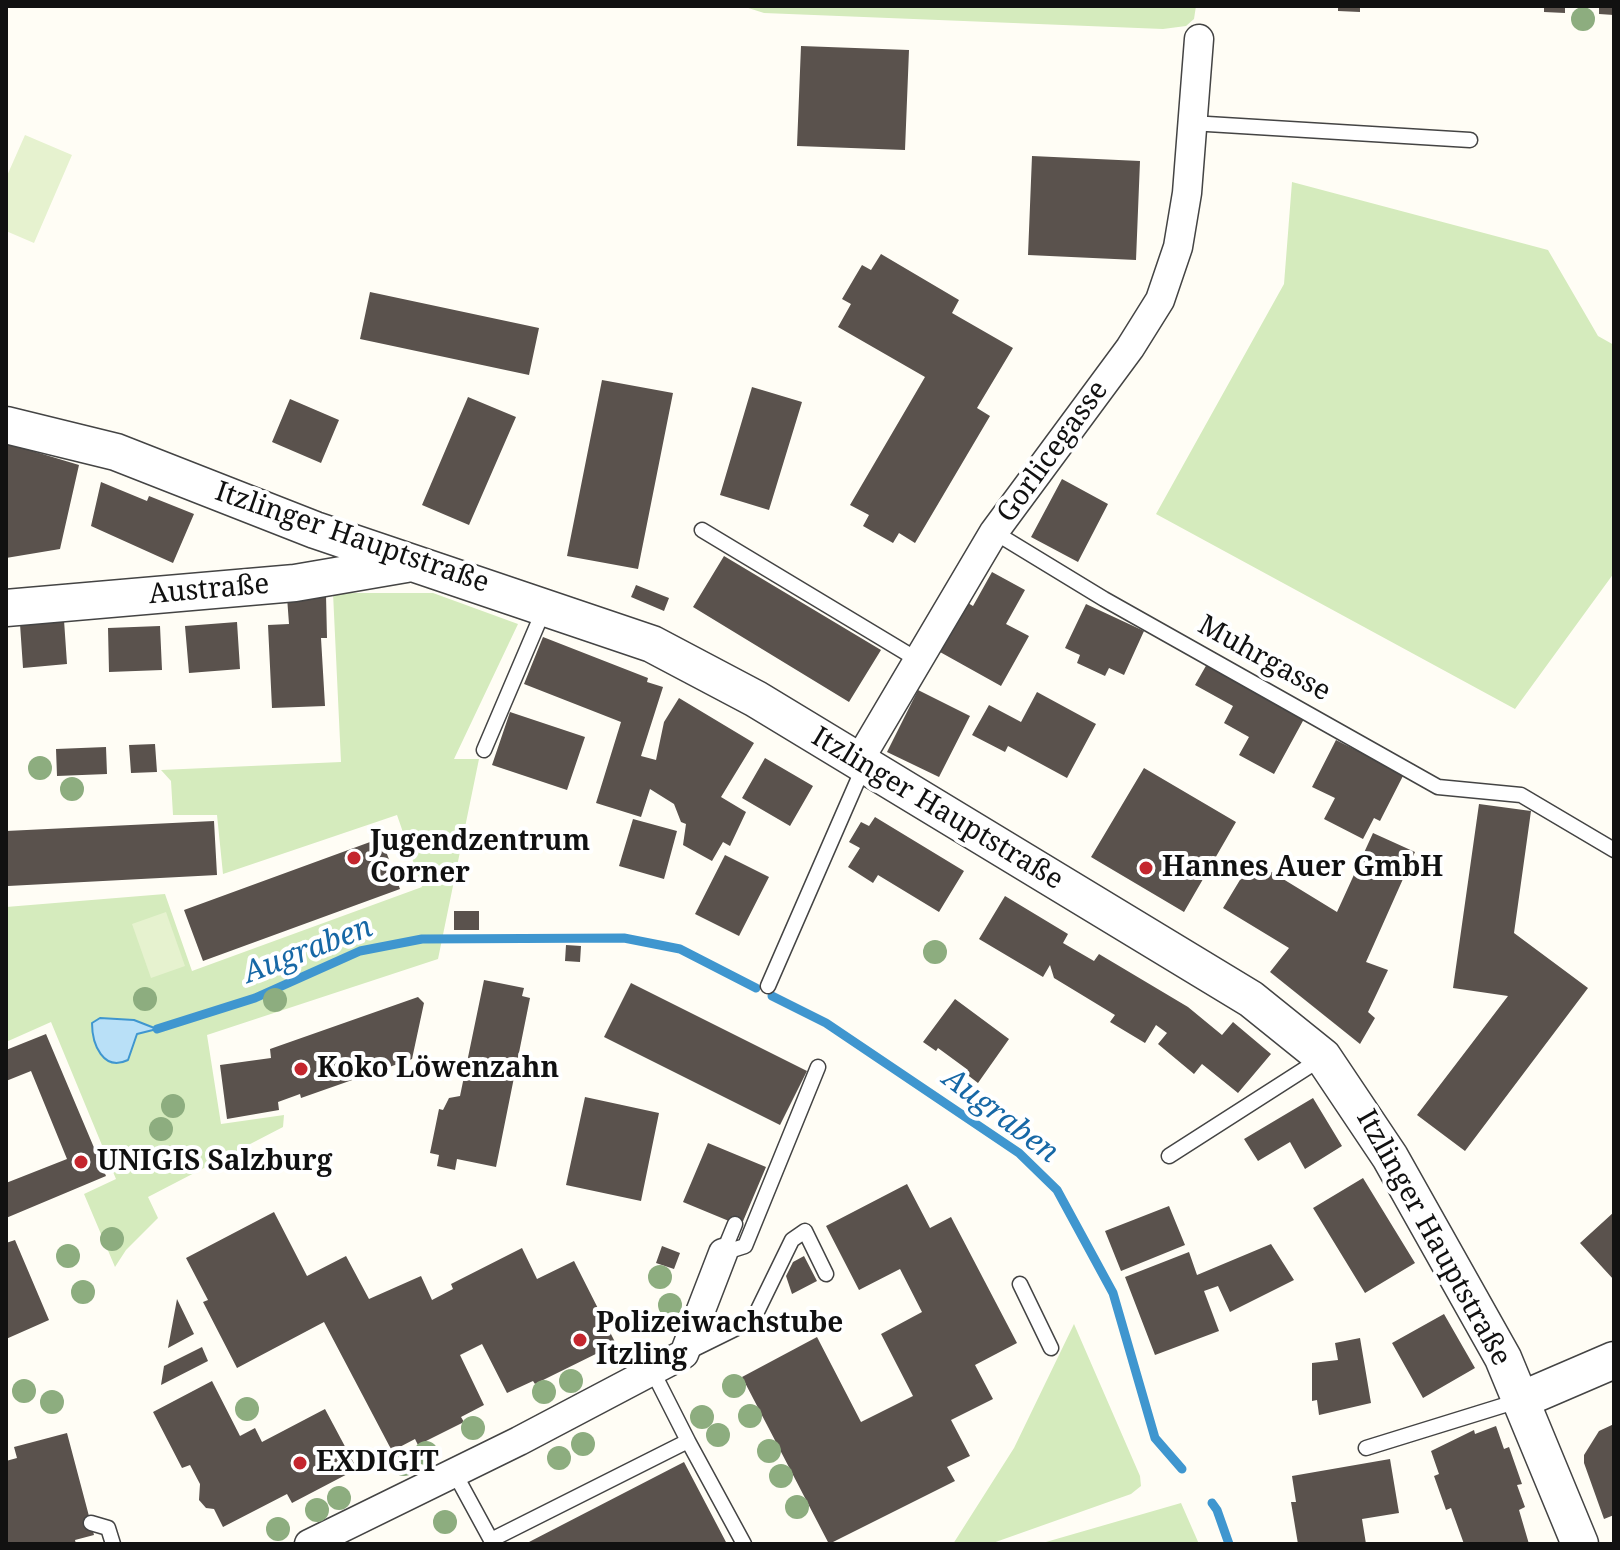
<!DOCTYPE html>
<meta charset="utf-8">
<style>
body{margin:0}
#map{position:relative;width:1620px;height:1550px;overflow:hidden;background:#fffdf5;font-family:"Noto Serif",serif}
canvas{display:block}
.frame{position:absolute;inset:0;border:8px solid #111;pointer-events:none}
</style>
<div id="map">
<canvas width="1620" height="1550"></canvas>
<div class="frame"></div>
</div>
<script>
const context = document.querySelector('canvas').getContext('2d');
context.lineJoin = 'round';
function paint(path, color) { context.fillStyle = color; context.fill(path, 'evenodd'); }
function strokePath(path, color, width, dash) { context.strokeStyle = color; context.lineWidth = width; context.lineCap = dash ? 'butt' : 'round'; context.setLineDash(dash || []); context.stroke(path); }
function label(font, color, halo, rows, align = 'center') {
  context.font = font + ' "Noto Serif",serif'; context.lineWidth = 8; context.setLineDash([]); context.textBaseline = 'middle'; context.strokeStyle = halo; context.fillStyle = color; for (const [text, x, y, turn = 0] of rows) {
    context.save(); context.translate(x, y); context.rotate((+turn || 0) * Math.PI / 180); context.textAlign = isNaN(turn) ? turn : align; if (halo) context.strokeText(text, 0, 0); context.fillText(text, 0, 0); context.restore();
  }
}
paint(new Path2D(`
 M742,6H1196L1194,19L1186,26L1163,29L764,13Z
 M1292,182L1548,250L1598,336L1614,345V573L1515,709L1156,514L1284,284Z
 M333,593H433L518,624L454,759H479L438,959L207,1035L221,1124L284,1115L283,1127L148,1197L158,1218L126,1250L115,1267L84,1194L116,1179L51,1022L6,1042V907L165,894L192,971L422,887L397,815L223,874L217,815H173L171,781L161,770L341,762Z
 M1074,1324L1140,1476L1141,1486L1131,1494L990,1544H953L1014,1448Z
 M1181,1503L1199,1544H1039Z`), '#d5ebbd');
paint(new Path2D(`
 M25,135L72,155L34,243L6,231V178Z
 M166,912L185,966L151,978L132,924Z`), '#e6f2cf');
const water = new Path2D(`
 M100,1018L134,1020L157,1029L137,1034L128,1060C103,1072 92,1044 92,1023Z`);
paint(water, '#b9e0f7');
strokePath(water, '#3f96cf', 2);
strokePath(new Path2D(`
 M772,996L826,1023L1019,1153L1057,1190L1113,1293L1155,1438L1182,1469
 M157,1029L255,998L360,951L422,939L624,938L680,949L756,988
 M1212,1503L1217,1510L1229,1544`), '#3f96cf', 9);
paint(new Path2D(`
 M1338,6H1360V12L1338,11Z
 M1544,6H1565V13L1544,12Z
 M1599,6H1614V15L1599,14Z
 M801,46L909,50L905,150L797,146Z
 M1032,156L1140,161L1136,260L1028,255Z
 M881,254L959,300L952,313L1013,348L977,408L990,416L915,543L899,533L893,543L863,526L869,515L850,505L925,377L838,327L851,304L842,299L862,265L871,270Z
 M370,292L539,328L529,375L360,339Z
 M602,380L673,393L638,569L567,556Z
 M752,387L802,402L769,510L720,495Z
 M468,397L516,417L469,525L422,505Z
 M290,399L339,420L321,463L272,442Z
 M6,443L79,465L60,549L6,558Z
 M1062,479L1108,504L1078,562L1031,537Z
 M101,482L147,501L149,496L194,514L173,563L91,526Z
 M724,556L881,650L849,702L693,607Z
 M992,572L1025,590L1006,624L1029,636L1001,686L940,652L968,603L973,606Z
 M636,585L669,598L664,611L631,597Z
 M326,595L327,638H321L325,706L272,708L268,625L289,624L287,597Z
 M1086,604L1144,631L1124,675L1109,668L1105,676L1077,663L1080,655L1065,648Z
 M64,620L67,664L23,668L20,624Z
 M237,622L240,669L189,673L185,626Z
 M160,626L162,670L109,672L108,628Z
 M543,637L648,678L647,682L663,687L641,756L656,760L664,722L679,698L754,743L721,797L746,812L730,846L723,842L712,861L683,845L686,824L681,822L674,804L650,789L641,817L596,803L621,722L524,684Z
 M1207,664L1304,719L1274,774L1239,755L1249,737L1224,723L1233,706L1195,685Z
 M918,690L970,716L939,777L887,752Z
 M1037,692L1096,724L1067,778L1008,746L1005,752L972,735L989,705L1021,722Z
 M510,712L585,737L567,790L492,765Z
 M1336,740L1404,774L1380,821L1374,818L1363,839L1324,819L1335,798L1312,787Z
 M155,744L157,772L131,773L129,745Z
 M106,747L107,774L57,776L56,749Z
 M765,758L813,786L790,826L742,798Z
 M1144,768L1236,822L1184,912L1091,857Z
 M1479,804L1531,811L1514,933L1588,988L1465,1151L1417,1115L1508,996L1453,988Z
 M875,817L964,871L939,912L878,875L873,883L848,867L860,848L849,842L861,822L869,826Z
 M633,819L677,831L664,879L619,866Z
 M214,821L217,875L8,886L6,831Z
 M1373,833L1415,852L1366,962L1388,970L1368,1012L1375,1018L1360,1044L1270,972L1289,948L1223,908L1252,860L1337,912Z
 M381,838L400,889L203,961L184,910Z
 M725,855L769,877L739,936L695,914Z
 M1005,896L1068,934L1063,943L1094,961L1099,954L1188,1007L1222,1035L1233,1022L1271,1054L1238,1093L1202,1064L1194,1074L1158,1044L1167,1033L1156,1025L1145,1043L1110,1022L1115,1015L1054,978L1050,965L1043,977L979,939Z
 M454,911H479V930H454Z
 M566,945L581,946L580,962L565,961Z
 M484,980L524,988L522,996L530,998L496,1167L457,1159L455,1170L437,1166L439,1155L430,1153L439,1109L443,1110L449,1098L460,1096Z
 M631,983L807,1071L780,1125L604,1037Z
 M418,997L424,1003L412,1059L301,1098L300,1094L278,1102L279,1110L227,1119L220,1065L271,1058L270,1049Z
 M955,999L1009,1039L978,1083L965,1073L968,1070L938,1048L936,1051L923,1042Z
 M46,1034L106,1176L6,1218V1183L67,1159L31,1071L6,1081V1050Z
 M585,1097L659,1113L641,1201L566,1185Z
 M1313,1098L1342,1146L1305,1169L1290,1142L1258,1161L1244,1139Z
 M708,1143L766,1167L741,1226L683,1202Z
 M1363,1178L1415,1263L1365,1293L1313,1208Z
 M907,1184L930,1228L951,1217L1017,1343L975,1365L993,1399L951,1420L970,1456L947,1467L955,1481L829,1544L742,1377L817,1337L861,1422L913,1396L881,1334L922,1312L900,1269L859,1290L826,1226Z
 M1169,1206L1185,1245L1121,1271L1105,1231Z
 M274,1212L307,1276L346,1256L369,1299L421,1276L432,1300L453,1289L451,1284L522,1248L537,1279L574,1261L616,1344L535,1384L533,1381L507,1393L482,1344L460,1355L484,1405L461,1417L464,1422L418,1445L415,1439L392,1451L324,1322L237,1368L203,1302L208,1300L186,1258Z
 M1614,1212V1280L1580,1243Z
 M15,1240L49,1320L6,1339V1243Z
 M1271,1244L1294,1280L1230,1312L1218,1286L1204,1291L1219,1331L1155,1355L1125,1277L1189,1252L1197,1275Z
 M662,1246L680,1253L674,1269L656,1263Z
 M804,1256L817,1281L792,1294L786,1276L793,1262Z
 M177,1299L194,1334L168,1348Z
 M1444,1314L1475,1368L1423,1398L1392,1343Z
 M1360,1338L1371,1403L1319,1415L1317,1400L1312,1401V1363L1338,1360L1335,1343Z
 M202,1347L208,1361L161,1385L164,1366Z
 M212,1381L240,1436L255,1428L262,1442L325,1409L357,1469L292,1503L287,1494L223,1527L214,1509L206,1508L199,1500L200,1484L190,1465L182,1468L153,1412Z
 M1614,1424V1515L1604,1519L1584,1463V1455L1599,1431Z
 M1496,1426L1504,1449L1509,1447L1522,1484L1517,1485L1525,1507L1519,1510L1529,1544H1464L1451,1508L1446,1510L1434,1476L1439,1474L1431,1451L1474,1430L1475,1434Z
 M67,1433L94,1535L75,1540L76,1544H6V1461L17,1458L14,1447Z
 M1390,1459L1399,1513L1362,1519L1366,1544H1298L1291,1502H1296L1292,1476Z
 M684,1462L727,1544H530L529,1542Z`), '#5a524d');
const service = new Path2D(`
 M1191,123L1470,140
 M702,530L918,660
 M994,532L1104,599L1438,787L1521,795L1614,850
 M484,750L545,607
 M768,986L864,766
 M1169,1156L1322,1058
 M723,1253L745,1246L818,1067
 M723,1253L735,1224
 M1020,1284L1051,1348
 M686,1353L753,1320L792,1240L805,1231L826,1274
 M688,1441L744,1544
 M1366,1448L1521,1400
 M454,1472L491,1540L688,1441L653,1372
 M91,1523L108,1528L113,1544`);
const minor = new Path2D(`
 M858,762L994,532L1130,348L1160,300L1178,247L1187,193L1199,39
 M309,1544L519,1441L684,1354L723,1253`);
const tertiary = new Path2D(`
 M6,425L116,452L315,530L652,644L756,699L1251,999L1323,1057L1390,1157L1503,1358L1580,1544
 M6,608L295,583L406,564
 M1521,1400L1614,1360`);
strokePath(service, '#444', 17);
strokePath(minor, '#444', 31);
strokePath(tertiary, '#444', 39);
strokePath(service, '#fff', 14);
strokePath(minor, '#fff', 28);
strokePath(tertiary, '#fff', 36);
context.fillStyle = '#8dad7f';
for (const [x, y] of [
 [1583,19],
 [40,768],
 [72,789],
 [935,952],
 [145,999],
 [275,1000],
 [173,1106],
 [161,1129],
 [112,1239],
 [68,1256],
 [660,1277],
 [83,1292],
 [670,1305],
 [571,1381],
 [734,1386],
 [24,1391],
 [544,1392],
 [52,1402],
 [247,1409],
 [750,1416],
 [702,1417],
 [473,1428],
 [718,1435],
 [583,1444],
 [769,1451],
 [426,1453],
 [559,1458],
 [404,1464],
 [781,1476],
 [339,1498],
 [797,1507],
 [317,1510],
 [445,1522],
 [278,1529]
]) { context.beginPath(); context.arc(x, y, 12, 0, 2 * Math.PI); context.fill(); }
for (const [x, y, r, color] of [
 [354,858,8,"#c4262e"],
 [1146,868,8,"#c4262e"],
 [301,1069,8,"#c4262e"],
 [81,1162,8,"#c4262e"],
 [580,1340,8,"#c4262e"],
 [300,1463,8,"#c4262e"]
]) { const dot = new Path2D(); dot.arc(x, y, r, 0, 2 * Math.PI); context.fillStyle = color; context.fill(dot); strokePath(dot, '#fff', 3); }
label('28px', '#111', '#fff', [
 ["Gorlicegasse",1053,452,-54],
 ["Itzlinger Hauptstraße",352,538,19],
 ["Austraße",209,590,-5],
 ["Muhrgasse",1264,659,29],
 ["Itzlinger Hauptstraße",937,809,31],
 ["Itzlinger Hauptstraße",1433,1238,61]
]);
label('bold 28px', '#111', '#fff', [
 ["Jugendzentrum",370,842],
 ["Corner",370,874],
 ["Hannes Auer GmbH",1162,868],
 ["Koko Löwenzahn",317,1069],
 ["UNIGIS Salzburg",97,1162],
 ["Polizeiwachstube",596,1324],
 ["Itzling",596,1356],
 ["EXDIGIT",316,1463]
], 'left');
label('italic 30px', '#1768a6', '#fff', [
 ["Augraben",308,951,-21],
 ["Augraben",1000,1116,37]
]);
</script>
